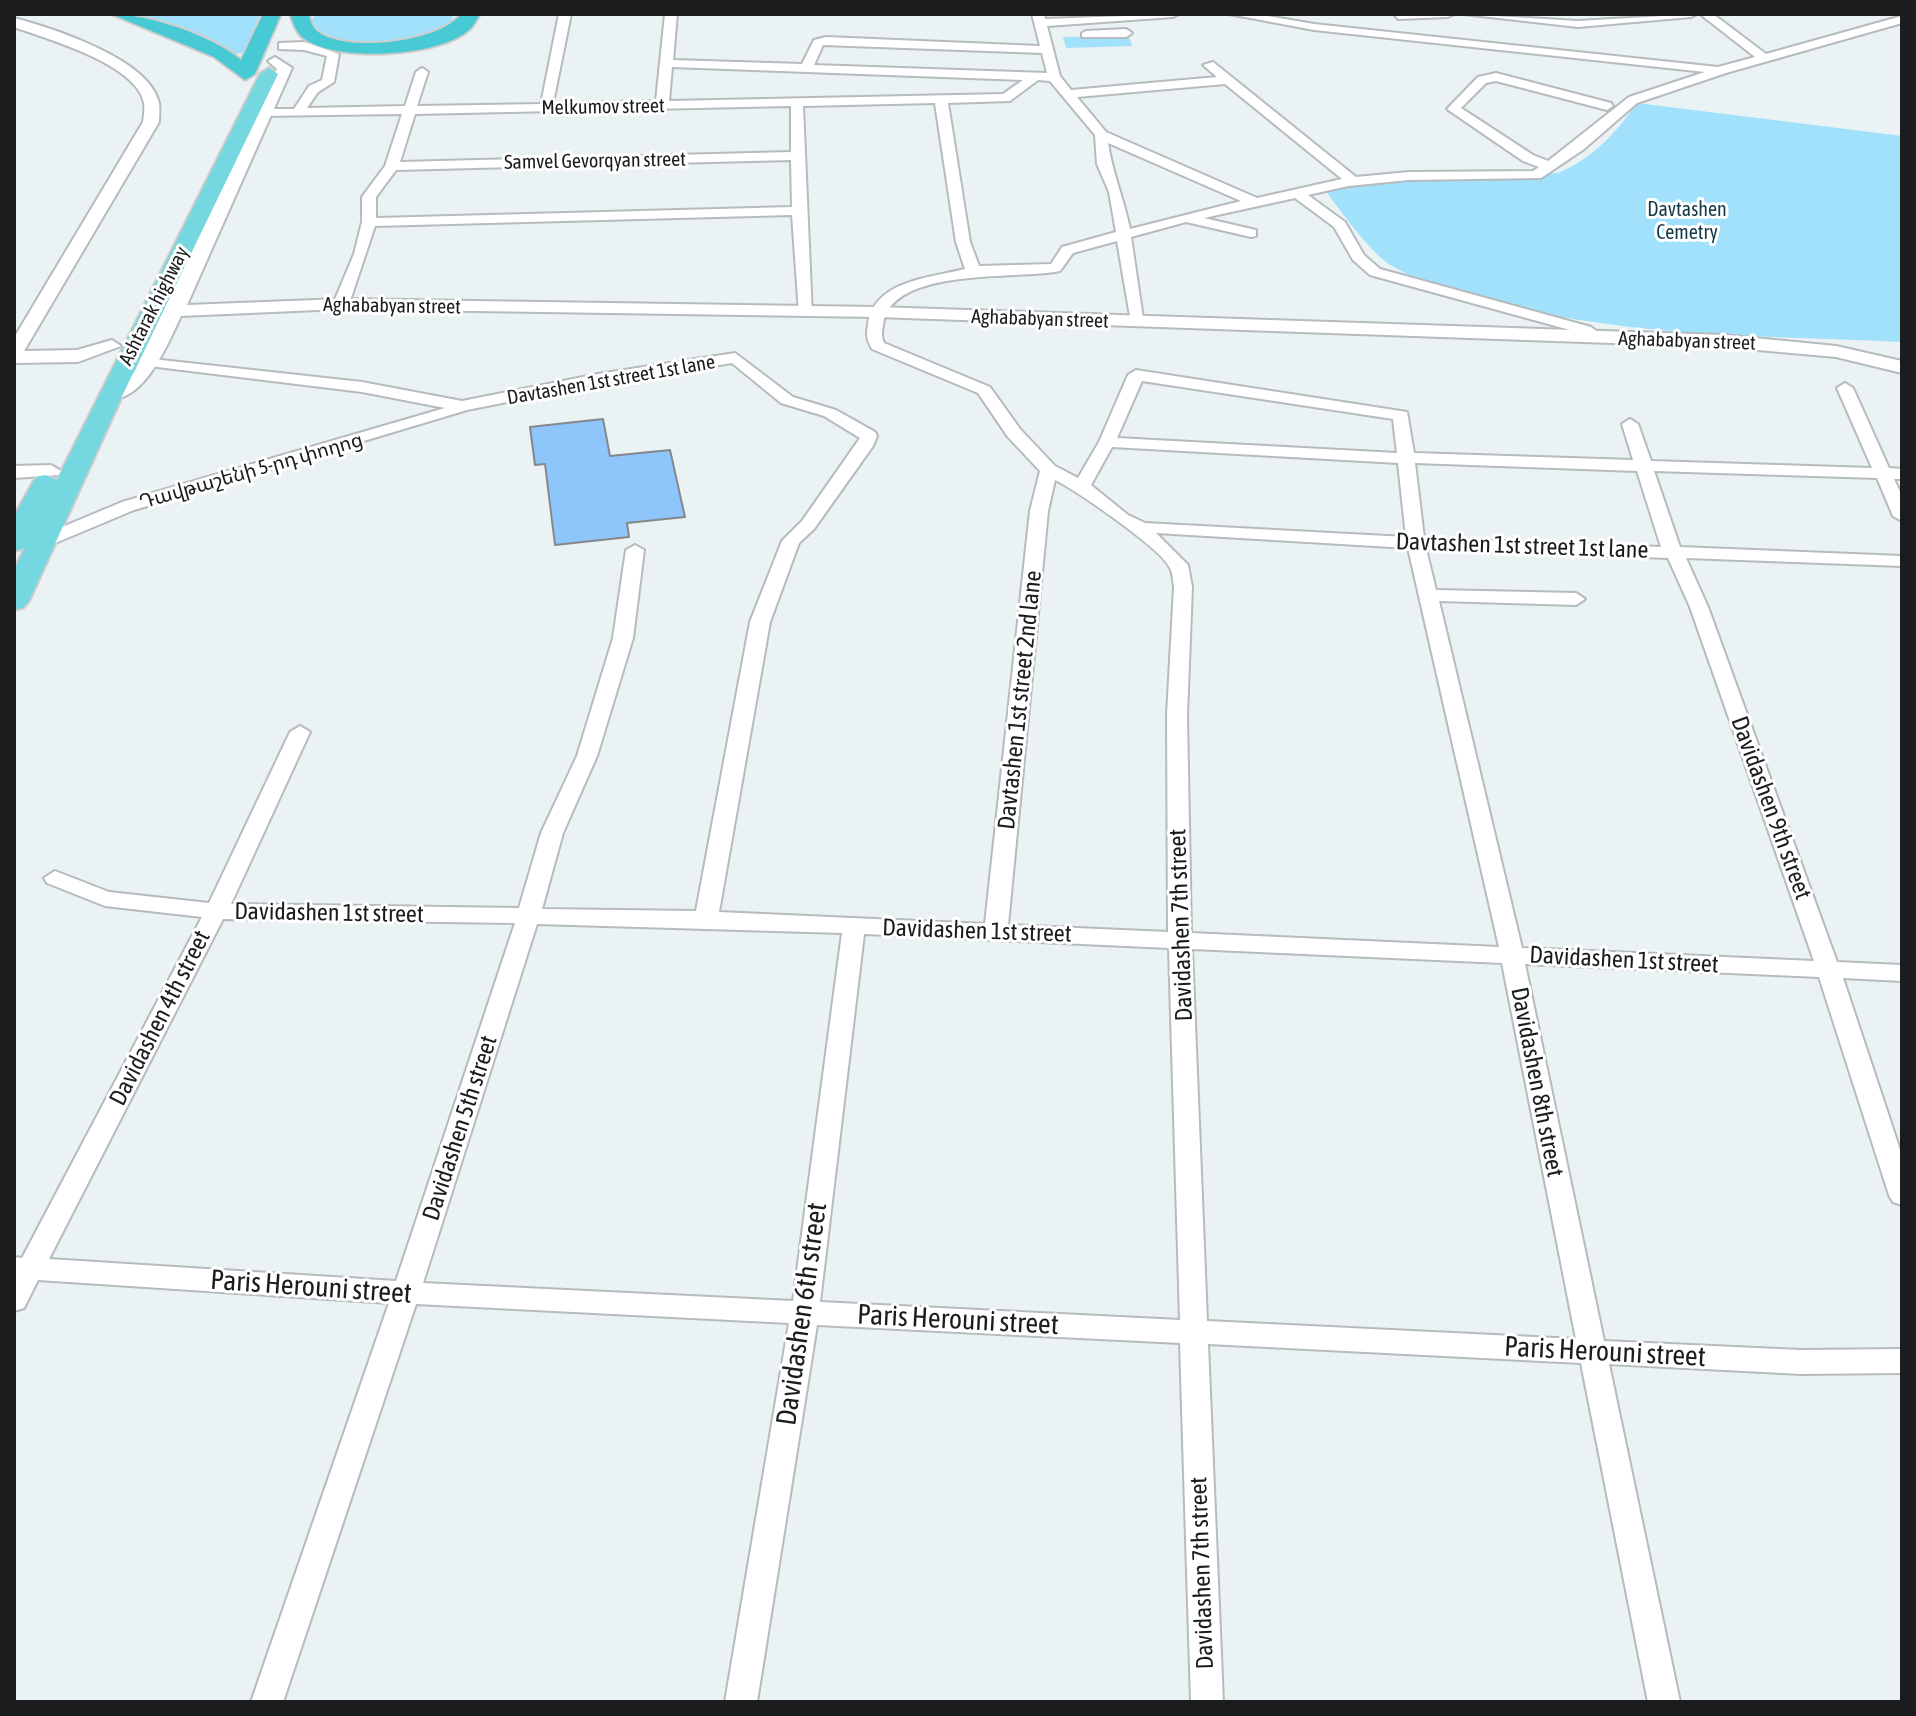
<!DOCTYPE html>
<meta charset="utf-8">
<style>
body{margin:0}
#map{position:relative;width:1916px;height:1716px;overflow:hidden;background:#ebf2f4;font-family:"Asap Condensed",sans-serif}
canvas{display:block}
.frame{position:absolute;inset:0;border:16px solid #1a1c1d;pointer-events:none}
</style>
<div id="map">
<canvas width="1916" height="1716"></canvas>
<div class="frame"></div>
</div>
<script>
const context = document.querySelector('canvas').getContext('2d');
context.lineJoin = 'round';
function paint(path, color) { context.fillStyle = color; context.fill(path, 'evenodd'); }
function strokePath(path, color, width, dash) { context.strokeStyle = color; context.lineWidth = width; context.lineCap = dash ? 'butt' : 'round'; context.setLineDash(dash || []); context.stroke(path); }
function label(font, color, halo, rows, align = 'center') {
  context.font = font + ' "Asap Condensed","Noto Sans Armenian",sans-serif'; context.lineWidth = 6; context.setLineDash([]); context.textBaseline = 'middle'; context.strokeStyle = halo; context.fillStyle = color; for (const [text, x, y, turn = 0] of rows) {
    context.save(); context.translate(x, y); context.rotate((+turn || 0) * Math.PI / 180); context.textAlign = isNaN(turn) ? turn : align; if (halo) context.strokeText(text, 0, 0); context.fillText(text, 0, 0); context.restore();
  }
}
paint(new Path2D(`
 M136,14H260L244,53L235,54Z
 M315,14H454C442,53 346,43 317,34L310,23Z
 M1129,36L1132,46L1066,48L1063,37Z
 M1637,103L1902,136V342C1758,335 1613,338 1474,296C1445,288 1414,280 1389,264C1369,251 1340,210 1325,190L1378,179L1558,173C1593,158 1615,134 1637,103Z`), '#a2e1fc');
const building = new Path2D(`
 M603,419L610,456L670,450L685,517L627,523L629,537L555,545L545,464L535,465L530,427Z`);
paint(building, '#8ec5fb');
strokePath(building, '#84888c', 2);
const minor = new Path2D(`
 M559,14H571L553,103L656,101L665,14H677L673,60L802,64L814,40L826,37L1040,46L1032,14H1044L1045,19L1179,14L1173,17L1047,26L1060,76L1071,90L1217,77L1203,65L1213,62L1356,177L1409,172L1533,171L1539,167L1523,161L1447,109L1478,77L1496,73L1611,103L1613,106L1607,110L1496,81L1486,83L1461,108L1533,155L1548,161L1629,97L1705,72L1314,30L1229,14H1256L1314,24L1718,67L1755,57L1700,14H1713L1766,54L1902,16V23L1726,73L1637,103L1584,149L1541,178L1409,180L1348,186L1308,195L1345,222L1364,255L1380,269L1591,327L1602,335V341H1592L1581,333L1370,275L1353,260L1334,227L1295,198L1204,218L1256,230V236L1251,237L1186,222L1131,237L1144,325L1131,322L1117,241L1073,253L1060,271C1018,280 890,266 883,325C882,332 881,336 884,343L990,387L1020,429L1055,466L1078,478L1099,442L1128,375L1136,370L1407,412L1414,453L1633,460L1622,424L1630,419L1638,424L1651,461L1872,468L1837,388L1845,383L1853,388L1889,468L1902,469V479H1894L1902,496V521L1893,516L1877,478L1654,471L1680,547L1902,556V566L1686,558L1708,607L1837,962L1902,965V981L1843,978L1902,1156V1205L1893,1202L1889,1195L1819,977L1525,964L1604,1341L1801,1350L1902,1349V1373L1801,1374L1609,1364L1680,1702H1648L1581,1363L1208,1344L1223,1702H1191L1180,1343L817,1325L757,1702H725L789,1323L416,1304L283,1702H251L389,1303L38,1280L24,1308L14,1311V1257L22,1258L202,917L105,906L47,883L44,878L55,871L109,892L209,903L290,732L300,726L310,732L231,904L519,908L541,833L577,756L613,638L626,550L635,545L644,550L633,638L597,756L563,833L542,909L696,911L750,622L782,541L802,521L860,438L824,416L781,403L732,363L598,384L467,410L134,510L48,546H36V538L122,502L445,408L362,392L149,366L143,364V358L362,382L462,401L598,374L735,353L793,397L836,410L875,432L877,436L873,446L814,529L799,543L770,622L719,912L985,924L1030,511L1040,471L1008,437L978,393L872,349C867,340 866,336 868,325C873,281 929,278 965,269L956,242L935,103L803,106L812,316L799,313L792,215L375,226L349,304L341,309L333,304L354,254L362,222V197L385,166L402,114L261,116L259,113L265,109H294L309,86L322,80L327,56L304,50L279,49V43L304,42L339,54L334,82L318,92L307,108L405,106L416,72L422,68L428,72L417,106L541,104ZM823,45L1042,53L1047,73L814,65ZM672,67L1023,80L1003,94L669,101ZM1038,80L1050,81L1095,135L1097,164L1109,192L1116,232L1062,247L1051,264L979,266L970,242L948,103L1010,101ZM1225,84L1342,179L1257,198L1106,132L1077,97ZM791,106V152L400,162L415,114ZM1108,143L1241,201L1130,229C1124,199 1112,172 1108,143ZM791,160L792,207L376,218V197L396,170ZM1142,381L1393,419L1397,453L1117,438ZM1112,447L1398,463L1406,537L1145,523L1128,515L1091,485ZM1415,463L1637,471L1661,547L1424,538ZM1055,480C1076,490 1163,550 1170,568C1173,573 1173,581 1174,587L1167,715L1168,932L1008,925L1048,511ZM1156,533L1408,548L1499,947L1191,933L1187,715L1192,587L1188,565ZM1426,549L1668,558L1690,607L1814,961L1522,948L1439,601L1576,605L1585,599L1576,593L1436,590ZM223,919L515,923L396,1281L49,1259ZM537,924L842,933L793,1301L423,1283ZM864,934L1169,948L1180,1320L820,1302ZM1192,949L1502,963L1576,1339L1207,1321Z
 M1394,14H1454L1448,17L1398,19Z
 M1463,14L1578,21L1697,14L1691,17L1578,27Z
 M1086,31L1126,29L1132,33L1126,37H1082V33Z`);
const tertiary = new Path2D(`
 M14,18C52,28 150,59 159,103C160,109 159,116 159,122L24,351L77,350L112,340L121,346L78,362L14,363V338L143,122C144,116 145,109 144,103C137,64 47,39 14,27Z
 M275,57L292,68L187,305L341,299L877,307L1724,335L1836,346L1902,361V373L1836,357L1724,347L877,317L341,309L181,316C168,343 143,408 103,398L100,394L103,390L134,373L277,69L268,61Z
 M51,465L61,471L58,475L14,478V466Z`);
const primary = new Path2D(`
 M269,68L278,74L123,394L29,601L24,607L14,610V570L25,548L14,551V516L36,477L45,475L57,480L260,74Z`);
const trunk = new Path2D(`
 M111,14C148,14 213,36 241,60L263,14H281L255,74L245,80L214,57Z
 M290,14H308C311,20 312,27 317,31C345,54 441,42 461,14H480C477,19 474,25 470,29C441,57 339,62 306,40C297,35 293,23 290,14Z`);
strokePath(minor, '#b5bbbe', 4);
strokePath(tertiary, '#b5bbbe', 4);
strokePath(primary, '#cdcdcd', 4);
strokePath(trunk, '#cdcdcd', 4);
paint(minor, '#fff');
paint(tertiary, '#fff');
paint(primary, '#75d7df');
paint(trunk, '#47cad4');
label('20px', '#1a1c1d', '#fff', [
 ["Melkumov street",603,107,-1],
 ["Samvel Gevorqyan street",595,161,-1],
 ["Ashtarak highway",154,306,-63],
 ["Aghababyan street",392,306,1],
 ["Aghababyan street",1040,319,2],
 ["Aghababyan street",1687,341,2],
 ["Davtashen 1st street 1st lane",611,380,-10],
 ["Դավթաշենի 5-րդ փողոց",251,471,-16]
]);
label('20px', '#123948', '#fff', [
 ["Davtashen",1687,210],
 ["Cemetry",1687,233]
]);
label('24px', '#1a1c1d', '#fff', [
 ["Davtashen 1st street 1st lane",1522,546,2],
 ["Davtashen 1st street 2nd lane",1020,700,-84],
 ["Davidashen 9th street",1771,808,70],
 ["Davidashen 1st street",329,913,1],
 ["Davidashen 7th street",1181,925,-92],
 ["Davidashen 1st street",977,931,2],
 ["Davidashen 1st street",1624,960,3],
 ["Davidashen 4th street",160,1018,-63],
 ["Davidashen 8th street",1537,1082,79],
 ["Davidashen 5th street",460,1128,-72],
 ["Davidashen 7th street",1202,1573,-92]
]);
label('28px', '#1a1c1d', '#fff', [
 ["Paris Herouni street",311,1287,4],
 ["Davidashen 6th street",802,1314,-82],
 ["Paris Herouni street",958,1320,3],
 ["Paris Herouni street",1605,1352,3]
]);
</script>
